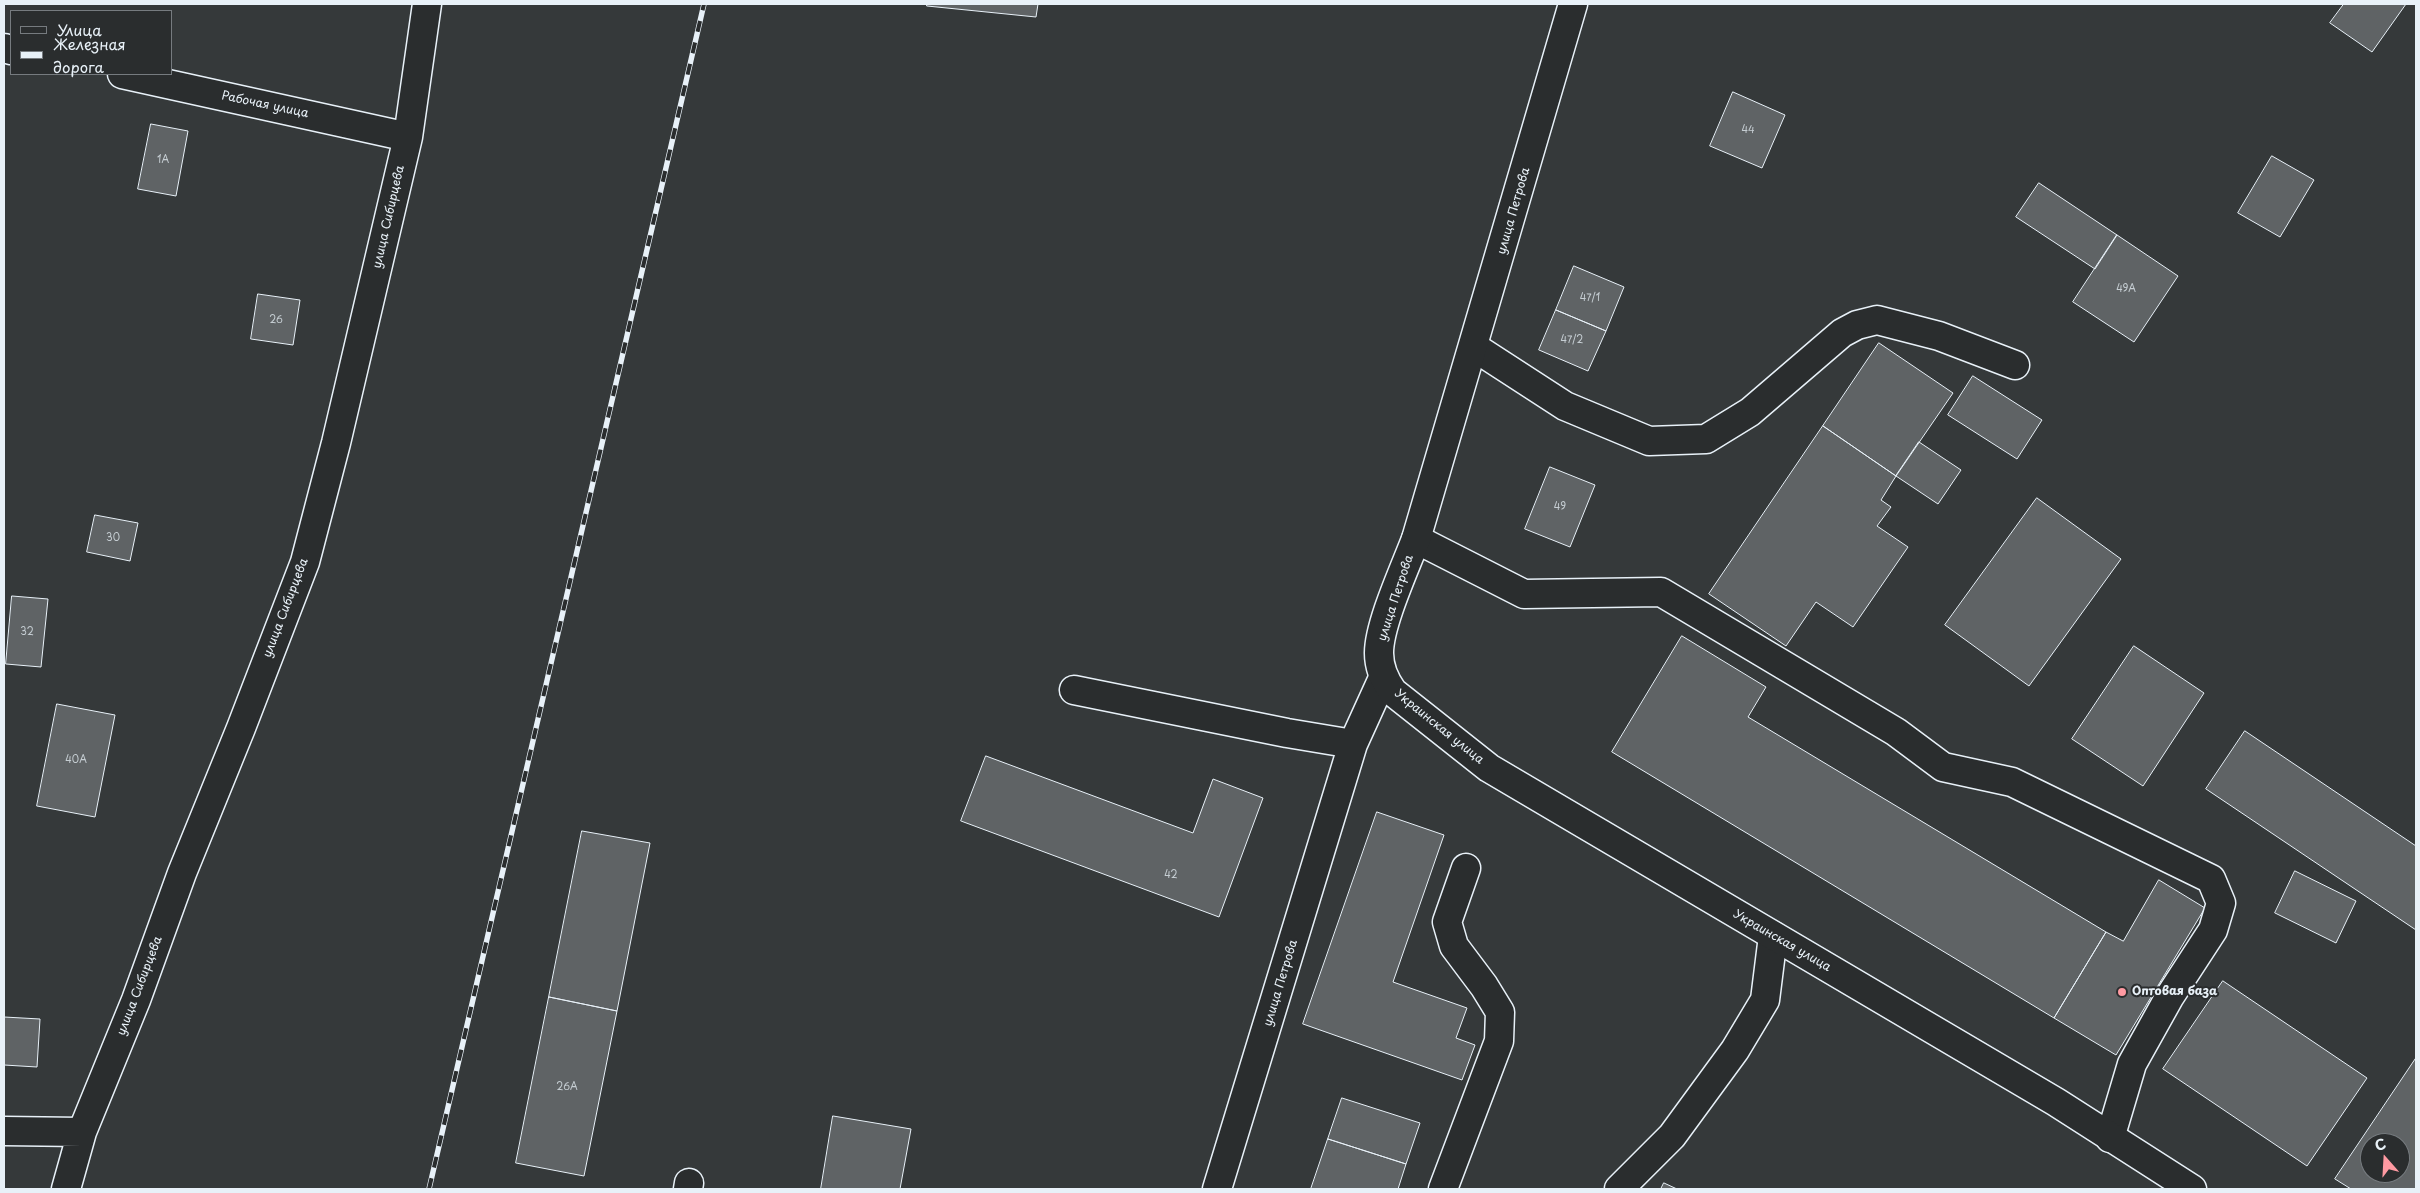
<!DOCTYPE html>
<meta charset="utf-8">
<style>
body{margin:0}
#map{position:relative;width:2420px;height:1193px;overflow:hidden;background:#35393a;font-family:"Playpen Sans",sans-serif}
canvas{display:block}
.frame{position:absolute;inset:0;border:5px solid #e8f1f8;pointer-events:none}
.legend{position:absolute;left:10px;top:10px;width:162px;height:65px;box-sizing:border-box;background:#2a2d2e;border:1px solid #767b7f;margin:0;padding:6px 9px;list-style:none;font-size:15px;color:#e8f1f8}
.legend li{display:flex;align-items:center;gap:10px;height:25px}
.legend b{width:25px;border:1px solid #767b7f}
.north{position:absolute;left:2360px;top:1133px;width:50px;height:50px;box-sizing:border-box;background:#2a2d2e;border:1px solid #767b7f;border-radius:50%;rotate:341deg;font-size:14px;font-weight:700;line-height:20px;text-align:center;color:#e8f1f8}
.north::after{content:'';display:block;margin:auto;width:18px;height:22px;background:#ff9aa2;clip-path:polygon(50% 0,100% 100%,50% 72%,0 100%)}
</style>
<div id="map">
<canvas width="2420" height="1193"></canvas>
<div class="frame"></div>
<ul class="legend">
<li><b style="height:6px;background:#2a2d2e"></b>Улица</li>
<li><b style="height:6px;background:#e8f1f8"></b>Железная дорога</li>
</ul>
<div class="north">С</div>
</div>
<script>
const context = document.querySelector('canvas').getContext('2d');
context.lineJoin = 'round';
function paint(path, color) { context.fillStyle = color; context.fill(path, 'evenodd'); }
function strokePath(path, color, width, dash) { context.strokeStyle = color; context.lineWidth = width; context.lineCap = dash ? 'butt' : 'round'; context.setLineDash(dash || []); context.stroke(path); }
function label(font, color, halo, rows, align = 'center') {
  context.font = font + ' "Playpen Sans",sans-serif'; context.lineWidth = 4; context.setLineDash([]); context.textBaseline = 'middle'; context.strokeStyle = halo; context.fillStyle = color; for (const [text, x, y, turn = 0] of rows) {
    context.save(); context.translate(x, y); context.rotate((+turn || 0) * Math.PI / 180); context.textAlign = isNaN(turn) ? turn : align; if (halo) context.strokeText(text, 0, 0); context.fillText(text, 0, 0); context.restore();
  }
}
const building = new Path2D(`
 M927,4H1038L1036,17L927,6Z
 M2344,4H2406L2372,52L2330,23Z
 M1733,92L1785,115L1762,168L1710,146Z
 M151,124L188,131L176,196L138,189Z
 M2272,156L2314,180L2280,237L2238,213Z
 M2039,183L2117,235L2095,269L2016,217Z
 M2117,235L2178,276L2134,342L2073,302Z
 M1574,266L1624,287L1606,331L1556,310Z
 M258,294L300,300L293,345L251,339Z
 M1556,310L1606,331L1588,371L1539,350Z
 M1879,343L1953,393L1896,476L1823,426Z
 M1973,376L2042,420L2017,459L1948,415Z
 M1823,426L1896,476L1881,500L1891,507L1877,526L1908,547L1853,627L1816,602L1786,646L1709,594Z
 M1919,442L1961,470L1938,504L1896,476Z
 M1550,467L1595,485L1570,547L1525,529Z
 M2037,498L2121,559L2029,686L1945,625Z
 M95,515L138,523L130,561L87,552Z
 M12,596L48,599L41,667L6,664Z
 M1682,636L1766,687L1748,717L2106,932L2054,1018L1612,752Z
 M2134,646L2204,693L2143,786L2072,739Z
 M57,704L115,715L95,817L37,806Z
 M2245,731L2416,846V930L2206,789Z
 M986,756L1193,833L1213,779L1263,798L1219,917L961,821Z
 M1377,812L1444,835L1393,982L1467,1008L1456,1038L1475,1045L1462,1080L1303,1024Z
 M582,831L650,843L617,1011L549,997Z
 M2295,871L2356,901L2336,943L2275,913Z
 M2159,880L2205,908L2116,1055L2054,1018L2106,932L2123,941Z
 M2223,981L2367,1078L2307,1166L2163,1069Z
 M549,997L617,1011L584,1176L516,1163Z
 M4,1017L40,1019L37,1067L4,1065Z
 M2416,1058V1189H2351L2335,1179ZM2370,1143H2400V1173H2370Z
 M1342,1098L1420,1123L1406,1164L1328,1139Z
 M833,1116L911,1129L900,1189H821Z
 M1328,1139L1406,1164L1398,1189H1311Z
 M1664,1183L1677,1189H1661Z`);
paint(building, '#5f6365');
strokePath(building, '#e8f1f8', 1);
const minor = new Path2D(`
 M4,48L11,50
 M122,74L408,137
 M1474,347L1565,406L1649,441L1706,439L1750,412L1842,333L1857,325L1877,320L1939,336L2015,365
 M1416,539L1524,594L1661,592L1896,732L1943,767L2012,782L2211,879L2221,903L2213,930L2170,996L2132,1064L2110,1138
 M1074,690L1287,733L1353,744
 M4,1131L82,1132
 M66,1189L82,1132L136,1000L182,873L241,728L305,562L336,443L408,137L427,4
 M688,1189L689,1183
 M1217,1189L1353,744L1383,678
 M1443,1189L1499,1041L1500,1012L1484,986L1454,946L1447,922L1466,868
 M1619,1189L1672,1136L1735,1050L1765,1000L1773,936`);
const major = new Path2D(`
 M1573,4L1416,539C1405,568 1379,624 1379,653C1379,668 1385,681 1393,692L1489,768L2056,1102L2192,1189`);
strokePath(minor, '#e8f1f8', 31);
strokePath(major, '#e8f1f8', 31);
strokePath(minor, '#2a2d2e', 28);
strokePath(major, '#2a2d2e', 28);
const rail = new Path2D(`
 M429,1189L704,4`);
strokePath(rail, '#e8f1f8', 5.5);
strokePath(rail, '#2a2d2e', 4, [11]);
for (const [x, y, r, color] of [
 [2122,992,5,"#ff9aa2"]
]) { const dot = new Path2D(); dot.arc(x, y, r, 0, 2 * Math.PI); context.fillStyle = color; context.fill(dot); strokePath(dot, '#2a2d2e', 2); }
label('10px', '#c6ced3', null, [
 ["44",1748,130],
 ["1А",163,160],
 ["49А",2126,289],
 ["47/1",1590,298],
 ["26",276,320],
 ["47/2",1572,340],
 ["49",1560,507],
 ["30",113,538],
 ["32",27,632],
 ["40А",76,760],
 ["42",1171,875],
 ["26А",567,1087]
]);
label('12px', '#e8f1f8', '#2a2d2e', [
 ["Рабочая улица",265,105,12],
 ["улица Петрова",1514,211,-74],
 ["улица Сибирцева",389,217,-77],
 ["улица Петрова",1396,598,-72],
 ["улица Сибирцева",286,608,-69],
 ["Украинская улица",1439,727,39],
 ["Украинская улица",1782,941,30],
 ["улица Петрова",1281,983,-73],
 ["улица Сибирцева",140,986,-69]
]);
label('bold 12px', '#e8f1f8', '#2a2d2e', [
 ["Оптовая база",2132,992]
], 'left');
</script>
